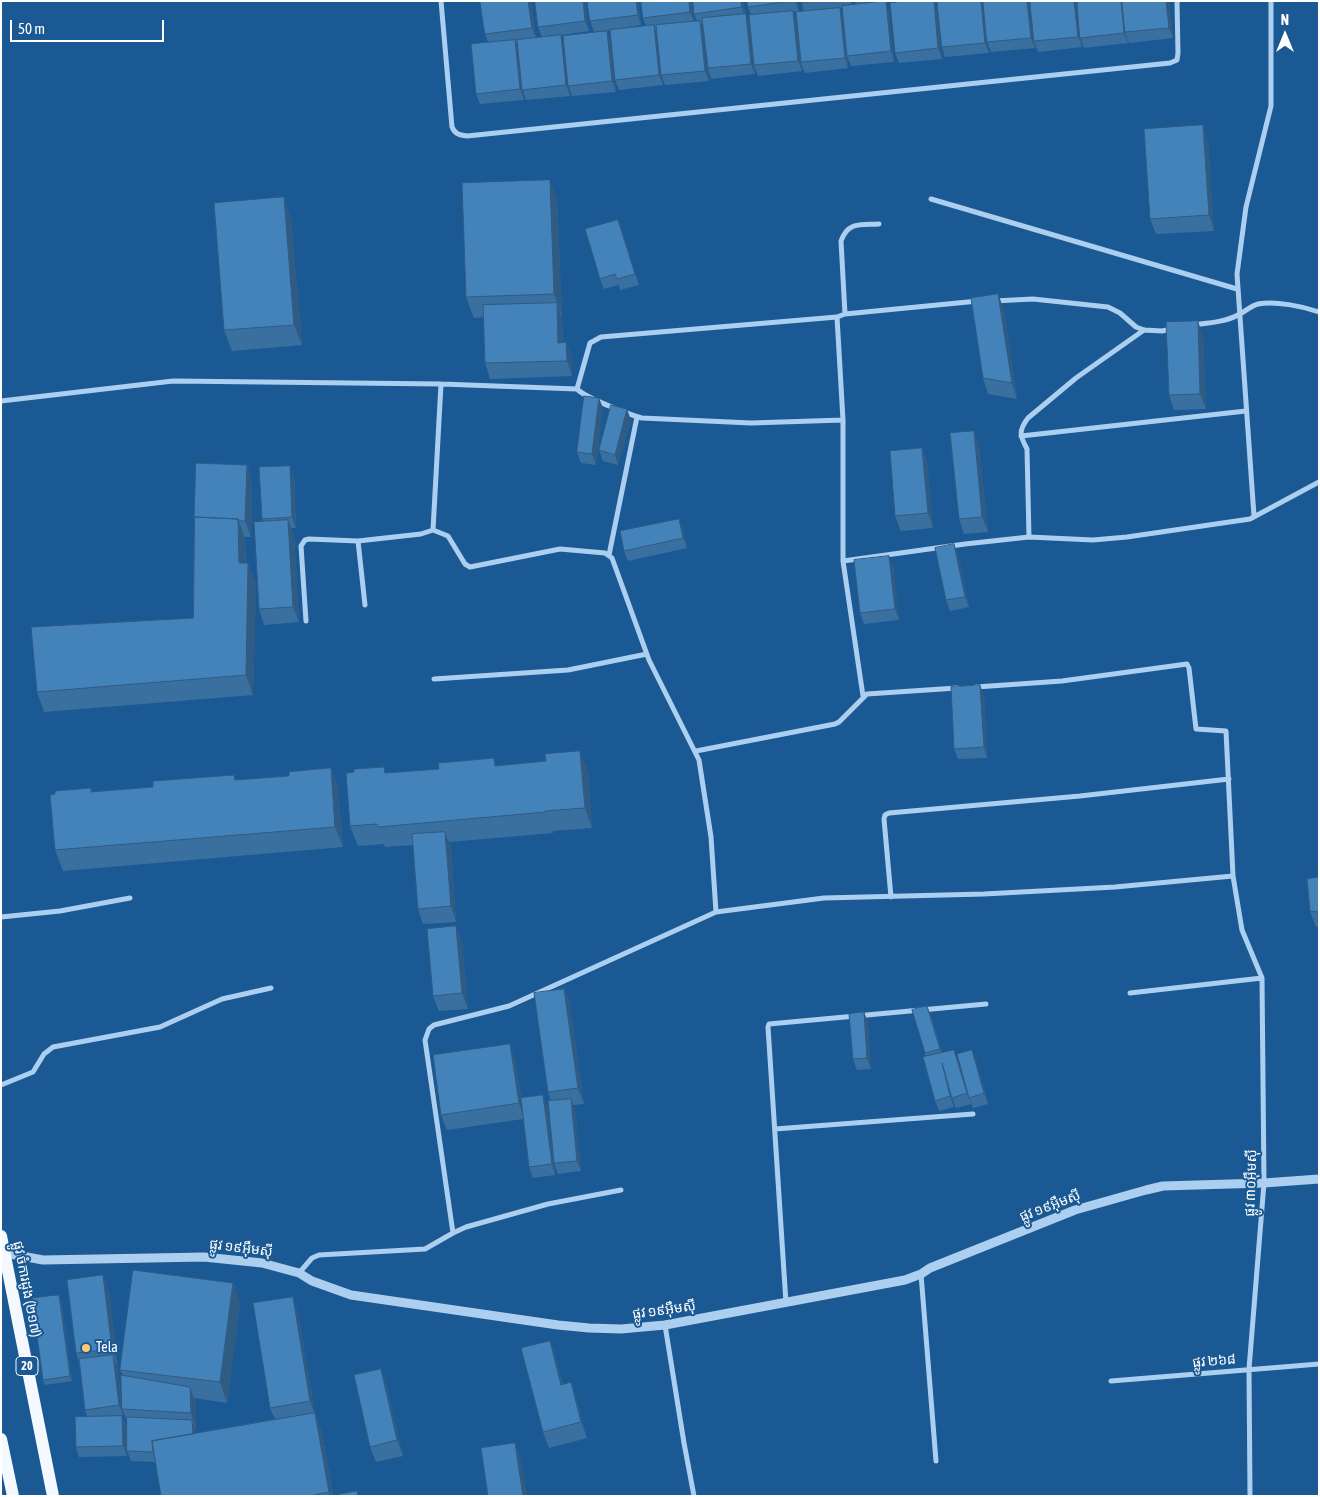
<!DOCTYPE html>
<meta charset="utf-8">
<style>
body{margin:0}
#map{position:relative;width:1320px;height:1497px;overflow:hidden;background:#1b5994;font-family:"Asap Condensed",sans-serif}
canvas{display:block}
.frame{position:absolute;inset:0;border:2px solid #fff;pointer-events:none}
.north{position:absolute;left:1260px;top:10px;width:50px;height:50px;-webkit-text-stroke:4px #1b5994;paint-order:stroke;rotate:0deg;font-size:14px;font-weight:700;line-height:20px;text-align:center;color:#fff}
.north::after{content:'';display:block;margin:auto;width:18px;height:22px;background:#fff;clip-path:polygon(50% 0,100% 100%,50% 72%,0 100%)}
.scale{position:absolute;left:10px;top:20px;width:154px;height:22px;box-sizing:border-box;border:2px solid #fff;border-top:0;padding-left:6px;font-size:15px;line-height:18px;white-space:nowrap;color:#fff;-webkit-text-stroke:4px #1b5994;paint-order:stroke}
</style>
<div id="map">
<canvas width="1320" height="1497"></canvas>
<div class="frame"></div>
<div class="north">N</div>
<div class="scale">50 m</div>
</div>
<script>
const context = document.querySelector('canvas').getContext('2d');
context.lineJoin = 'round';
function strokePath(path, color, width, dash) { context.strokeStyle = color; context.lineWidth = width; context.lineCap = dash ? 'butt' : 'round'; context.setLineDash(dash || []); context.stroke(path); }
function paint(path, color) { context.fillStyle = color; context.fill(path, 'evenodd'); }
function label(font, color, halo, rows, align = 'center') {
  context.font = font + ' "Asap Condensed","Noto Sans Khmer",sans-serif'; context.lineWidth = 4; context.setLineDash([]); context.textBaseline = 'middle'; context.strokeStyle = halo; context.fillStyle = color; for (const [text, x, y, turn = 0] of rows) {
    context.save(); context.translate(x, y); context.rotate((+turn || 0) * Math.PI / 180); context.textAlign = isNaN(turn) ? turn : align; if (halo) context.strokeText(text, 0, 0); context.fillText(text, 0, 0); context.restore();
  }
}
strokePath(new Path2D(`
 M441,1L452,127C455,134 459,135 467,136L1170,63L1177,60L1178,53L1177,1
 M931,199L1237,289
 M994,301L1033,299L1108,307L1120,313L1136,327L1144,330L1162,331L1172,329
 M845,314L841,241C848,221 861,225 879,224
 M837,317L843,420V561L863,696
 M1193,325C1208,323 1225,322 1238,315C1245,312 1250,306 1258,304C1276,301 1302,306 1319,312
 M577,389L590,343L601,337L837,317L845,314L978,301
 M1,401L173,381L441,384L577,389C584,397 630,415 642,418L751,423L843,420
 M1021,436L1246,411
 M1254,516L1237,274L1246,207L1271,106V1
 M433,530L441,384
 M1029,537L1027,449C1020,436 1018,431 1028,418L1076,378L1144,330
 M358,541L365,605
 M609,555L637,417
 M843,561L965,544L1029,537L1093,540L1127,537L1250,519L1319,482
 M306,621L301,546L305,540L309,539L358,541L421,534L433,530L448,536L465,564L470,567L560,549L605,553L612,558L649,660L699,760L711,837L716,912
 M434,679L568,670L647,654
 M976,687L1062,681L1187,664L1189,668L1196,729L1226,731L1233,876L1242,930L1262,978L1264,1183L1249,1369L1250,1496
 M696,751L835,724L839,722L867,694L957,688
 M891,897L884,819L885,815L889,813L1080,796L1229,779
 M1,917L60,911L130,898
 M1130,993L1262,978
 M1,1085L33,1072L44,1054L53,1047L160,1027L222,999L271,988
 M775,1129L973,1114
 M453,1233L425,1040L429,1029L434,1025L509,1006L716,912L824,898L984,894L1115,887L1233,876
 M299,1273L312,1258L319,1255L425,1249L453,1233L466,1227L548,1204L621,1190
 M921,1274L936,1461
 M786,1303L768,1027L769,1024L986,1004
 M665,1325L684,1443L694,1496
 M1111,1381L1319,1364`), '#accfef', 5);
strokePath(new Path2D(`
 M1,1254L5,1253L43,1260L204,1257L262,1263L299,1273L312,1281L351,1295L558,1325L589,1328L621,1329L665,1325L905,1280L921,1274L930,1268L1075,1210L1146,1190L1163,1186L1264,1183L1319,1179`), '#accfef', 9);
strokePath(new Path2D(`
 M1,1236L53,1496
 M1,1439L13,1496`), '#f4f9ff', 12);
paint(new Path2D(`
 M531,1L536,38L542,37L538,27L535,1H585L589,31L549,37L564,43L607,31L611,42L616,92L572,96L569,87L570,96L526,100L523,91L524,100L480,104L476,94L488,42L485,34Z
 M587,1H638L641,25L611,30L646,26L643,18L691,1L694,21H697L694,14L743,1L745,14H746L750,24L755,74L711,79L708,68L709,81L665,85L662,76L663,85L619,90L615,80L610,30L594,32L590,21ZM703,23L704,31L701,24Z
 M747,1H797L799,11L793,12L797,21L804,11L801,1H851V5L856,4L855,1H889L886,2L889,12L894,62L851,66L847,56L848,68L805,73L801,64L802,71L758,76L754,65L751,15L748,7ZM840,8H842L843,18Z
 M904,1H935L937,9L942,59L899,63L895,53Z
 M1169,1L1173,38L1129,43L1127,39L1128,43L1084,48L1081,39L1082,47L1038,52L1034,42L1035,48L991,52L988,44L989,53L945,57L942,47Z
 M1208,141L1214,231L1156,234L1150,219Z
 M557,200L562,315H561L562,318L563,343L566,342L572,358V376L490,379L485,363L484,317L474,318L466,297Z
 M291,218L302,345L232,351L224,330Z
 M622,230L639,285L620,290L619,285L604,289L600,279Z
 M998,294L1004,310L1017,399L988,394L983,378Z
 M1203,336L1206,409L1174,410L1169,395Z
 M603,408L596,465L581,463L577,452Z
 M631,420L618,465L603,461L599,450Z
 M974,431L979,446L988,532L964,534L959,519Z
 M922,448L927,463L933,528L901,531L895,516Z
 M247,465L252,480L251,537H244L245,539L246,563H248L256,584L253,695L44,712L37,692L193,618L194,520Z
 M294,476L296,528H291L294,535L299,622L264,625L259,609L263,521L262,519Z
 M679,519L683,529L687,548L628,561L624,551Z
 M958,554L969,607L950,611L946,600Z
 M893,566L899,620L864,624L860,613Z
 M984,695L987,758L958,759L954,749Z
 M497,765L588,771L592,828L553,831V833L449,842L451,847L456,922L423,924L418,909L413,845L385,847L384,844L358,846L350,826L354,772L387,773Z
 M331,768L338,789L343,847L63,871L55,850V794L91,788L92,792L289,776Z
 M1319,877V927H1316L1310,911Z
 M462,941L468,1009L439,1011L433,996Z
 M564,989L570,1005L584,1104L573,1105L575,1109L581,1171L558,1174L554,1163L551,1101L548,1092Z
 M864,1012L868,1023L871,1069L857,1070L853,1059Z
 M931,1016L942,1053L958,1060L971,1104L956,1108L950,1092L954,1107L939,1111L935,1101L925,1053Z
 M515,1059L521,1098L547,1106L555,1175L533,1178L529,1167L523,1119L447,1130L441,1115Z
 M976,1060L988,1104L973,1108L969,1098Z
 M233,1283L240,1303L227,1403L194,1398L196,1403V1429L195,1428L196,1433L275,1419L270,1408L298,1312L315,1414L322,1433L333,1495L359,1496H161L156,1462L131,1461L127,1451V1421L122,1409L123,1416H118H122L126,1427L127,1456L79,1457L76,1447L87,1417L85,1410L79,1362L76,1353L109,1291L122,1408L123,1375L120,1370Z
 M61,1300L72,1381L45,1385L43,1380Z
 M550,1341L555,1356L563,1384L576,1397L587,1438L549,1448L543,1432Z
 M386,1384L403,1456L376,1462L370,1447Z`), '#3a70a0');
paint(new Path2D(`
 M528,1H531L536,38L532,28Z
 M583,1H585L589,31L585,21Z
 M636,1H638L641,25L638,15Z
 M689,1H691L694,22L690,12Z
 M741,1H743L745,18L742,7Z
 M795,1H797L799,11Z
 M886,1L889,12L894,62L891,51Z
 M934,1H935L937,9L942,59L938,48Z
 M981,1H983L989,53L985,43Z
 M1027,1H1030L1035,48L1031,38Z
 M1074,1H1077L1082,47L1078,37Z
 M1121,1H1124L1125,32L1127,39L1128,43L1124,33Z
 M1166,1H1169L1173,38L1169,28Z
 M840,8L843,18L848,68L845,58Z
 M793,11L797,21L802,71L798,61Z
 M746,14L750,24L755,74L751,64Z
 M700,21L704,31L709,81L705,71Z
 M654,25L657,36L663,85L659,75Z
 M607,31L611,42L616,92L612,81Z
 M561,35L565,46L570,96L566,85Z
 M515,40L519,50L524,100L520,89Z
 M1203,125L1208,141L1214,231L1209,215Z
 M550,180L557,200L562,315L554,294Z
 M284,197L291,218L302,345L294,325Z
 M618,220L622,230L639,285L635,274Z
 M998,294L1004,310L1017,399L1012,383Z
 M557,303L562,318L563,358L558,343Z
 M1198,321L1203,336L1206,409L1200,394Z
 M566,342L572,358V376L567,361Z
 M599,398L603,408L596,465L592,454Z
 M627,409L631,420L618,465L615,455Z
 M974,431L979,446L988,532L982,517Z
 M922,448L927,463L933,528L928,513Z
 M247,465L252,480L251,537L245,521Z
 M290,466L294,476L296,528L292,517Z
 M238,519L245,539L246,583L239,563Z
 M679,519L683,529L687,548L683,538Z
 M288,520L294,535L299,622L293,607Z
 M954,544L958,554L969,607L965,597Z
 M889,556L893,566L899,620L895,609Z
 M248,563L256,584L253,695L246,675Z
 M980,685L984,695L987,758L984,747Z
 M580,751L588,771L592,828L585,808Z
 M331,768L338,789L343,847L335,827Z
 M445,832L451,847L456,922L451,906Z
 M456,926L462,941L468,1009L462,993Z
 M564,989L570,1005L584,1104L578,1088Z
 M927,1006L931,1016L944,1059L940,1049Z
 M864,1012L868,1023L871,1069L867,1058Z
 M510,1044L515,1059L524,1119L519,1103Z
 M954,1050L958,1060L971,1104L967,1093Z
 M972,1050L976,1060L988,1104L984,1093Z
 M942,1063L946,1073L954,1107L950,1096Z
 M543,1095L547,1106L555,1175L552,1164Z
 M571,1099L575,1109L581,1171L577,1161Z
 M103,1275L109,1291L118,1364L112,1349Z
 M233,1283L240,1303L227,1403L220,1382Z
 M59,1295L61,1300L72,1381L70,1376Z
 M293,1297L298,1312L315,1414L322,1433L333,1496H330L329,1492L315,1415L310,1401Z
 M550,1341L555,1356L567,1400L561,1385Z
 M113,1355L117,1366L123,1416L119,1405Z
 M381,1369L386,1384L403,1456L397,1440Z
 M571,1382L576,1397L587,1438L581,1422Z
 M190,1387L196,1403V1429L191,1413Z
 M122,1416L126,1427L127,1456L123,1446Z
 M192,1420L196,1431L197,1453L193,1443Z
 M515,1443L521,1459L527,1496H523Z`), '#305b82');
const building = new Path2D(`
 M480,1H528L532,28L485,34Z
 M535,1H583L585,21L538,27Z
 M587,1H636L638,15L590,21Z
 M641,1H689L690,12L643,18Z
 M693,1H741L742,7L694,14Z
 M747,1H791L748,7Z
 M801,1H811L801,3Z
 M886,1L891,51L847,56L842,6Z
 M904,1H934L938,48L895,53L890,3Z
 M937,1H981L985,43L942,47Z
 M983,1H1027L1031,38L987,42Z
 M1030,1H1074L1078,37L1034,41Z
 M1077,1H1121L1124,33L1080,38Z
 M1122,1H1166L1169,28L1125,32Z
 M840,8L845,58L801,62L796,12Z
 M793,11L798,61L754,65L749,15Z
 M746,14L751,64L708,68L702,18Z
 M700,21L705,71L661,75L656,25Z
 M654,25L659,75L615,80L610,30Z
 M607,31L612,81L568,86L563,36Z
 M561,35L566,85L522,90L517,40Z
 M515,40L520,89L476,94L471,44Z
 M1203,125L1209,215L1150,219L1144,129Z
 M550,180L554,294L466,297L462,183Z
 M284,197L294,325L224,330L214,203Z
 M618,220L635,274L617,279L615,274L600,279L585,229Z
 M998,294L1012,383L983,378L971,298Z
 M557,303L558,343L566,342L567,361L485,363L483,305Z
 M1198,321L1200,394L1169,395L1166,322Z
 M584,396L599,398L592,454L577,452Z
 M611,405L627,409L615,455L599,450Z
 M974,431L982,517L959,519L950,433Z
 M922,448L928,513L895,516L890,451Z
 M196,463L247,465L245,521H239L238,519L195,517L194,520Z
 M290,466L292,517L262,519L259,467Z
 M195,517L238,519L239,563H248L246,675L37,692L31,627L193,618Z
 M679,519L683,538L624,551L620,531Z
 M288,520L293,607L259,609L254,522Z
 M954,544L965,597L946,600L935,548Z
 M889,556L895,609L860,613L854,560Z
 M980,685L984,747L954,749L951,687Z
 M580,751L585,808L545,811L546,812L378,827L377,824L350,826L346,773L354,772V769L384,767L385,773L439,769L438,763L494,758L495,766L546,761L545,754Z
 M331,768L335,827L55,850L50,795L55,794V791L91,788V792L153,787V781L234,775L235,780L289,776V772Z
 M445,832L451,906L418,909L412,834Z
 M1319,877V912L1310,911L1307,879Z
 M456,926L462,993L433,996L427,929Z
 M564,989L578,1088L548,1092L534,993Z
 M927,1006L940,1049L925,1053L912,1010Z
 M864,1012L867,1058L853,1059L849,1014Z
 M510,1044L519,1103L441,1115L433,1055Z
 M954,1050L967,1093L952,1098L942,1063L950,1096L935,1101L923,1057Z
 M972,1050L984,1093L969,1098L957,1054Z
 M543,1095L552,1164L529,1167L521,1098Z
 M571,1099L577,1161L554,1163L548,1101Z
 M133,1270L233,1283L220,1382L120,1370Z
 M103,1275L112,1349L76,1353L67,1280Z
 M59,1295L70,1376L43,1380L32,1298Z
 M293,1297L310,1401L270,1408L253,1303Z
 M550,1341L561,1385L571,1382L581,1422L543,1432L521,1348Z
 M113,1355L119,1405L85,1410L79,1359Z
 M381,1369L397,1440L370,1447L354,1375Z
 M121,1375L190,1387L191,1413L122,1409Z
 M315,1413L329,1492L310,1496H161L152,1441Z
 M122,1416L123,1446L76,1447L75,1417Z
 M127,1417L192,1420L193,1434L152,1441L153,1452L127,1451Z
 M515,1443L523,1496H488L481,1448Z
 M357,1491L358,1496H331Z`);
paint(building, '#4482ba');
strokePath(building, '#305b82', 1);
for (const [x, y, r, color] of [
 [86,1348,5,"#ffc96a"]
]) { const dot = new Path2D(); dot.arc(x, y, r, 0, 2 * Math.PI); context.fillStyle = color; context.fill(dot); strokePath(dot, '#1b5994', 2); }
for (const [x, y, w] of [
 [27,1366,22]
]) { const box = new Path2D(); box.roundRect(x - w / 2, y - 9.5, w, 19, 4); context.fillStyle = '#1b5994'; context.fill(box); strokePath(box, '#fff', 1); }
label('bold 12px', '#fff', null, [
 ["20",27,1366]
]);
label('14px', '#fff', '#1b5994', [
 ["ផ្លូវ ៣០អ៊ឹមស៊ី",1251,1183,-88],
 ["ផ្លូវ ១៩អ៊ឹមស៊ី",1050,1206,-21],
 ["ផ្លូវ ១៩អ៊ឹមស៊ី",241,1248,7],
 ["ផ្លូវ ចំការដូង (២១៧)",27,1289,79],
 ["ផ្លូវ ១៩អ៊ឹមស៊ី",664,1310,-8],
 ["ផ្លូវ ២៦៨",1214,1361,-5]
]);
label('14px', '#fff', '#1b5994', [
 ["Tela",96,1348]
], 'left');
</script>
